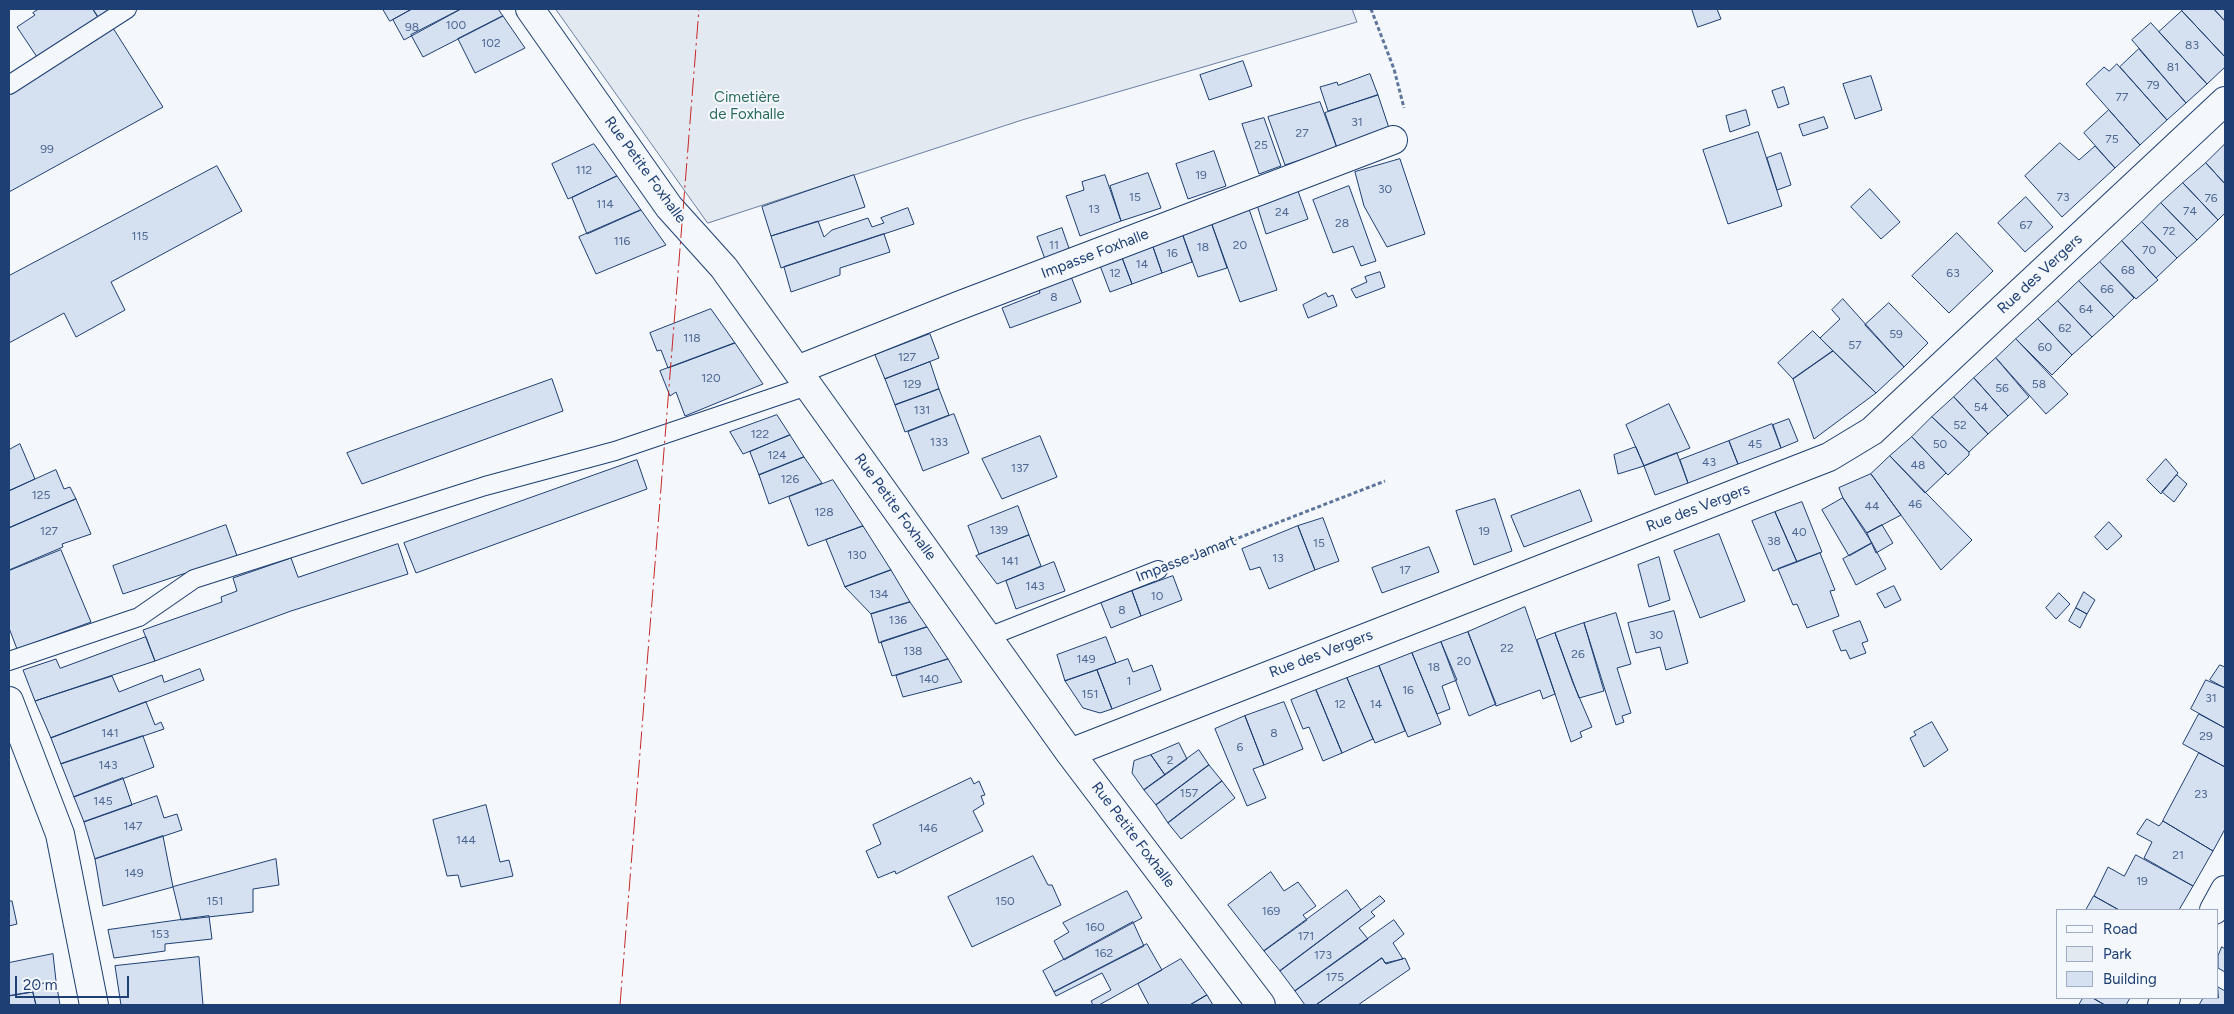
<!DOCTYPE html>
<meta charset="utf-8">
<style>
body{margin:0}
#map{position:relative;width:2234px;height:1014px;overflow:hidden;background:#f4f7fb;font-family:Figtree,sans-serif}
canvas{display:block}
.frame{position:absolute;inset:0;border:10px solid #1d3f73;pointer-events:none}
.legend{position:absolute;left:2056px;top:909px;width:162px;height:90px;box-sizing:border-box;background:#f4f7fb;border:1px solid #9eadc5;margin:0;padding:6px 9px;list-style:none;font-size:15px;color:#1d3f73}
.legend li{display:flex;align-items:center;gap:10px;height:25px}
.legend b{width:25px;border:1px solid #9eadc5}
.scale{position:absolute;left:15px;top:976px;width:114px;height:22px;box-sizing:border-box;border:2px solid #1d3f73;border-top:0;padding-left:6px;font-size:15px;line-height:18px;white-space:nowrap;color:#1d3f73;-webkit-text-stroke:4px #f4f7fb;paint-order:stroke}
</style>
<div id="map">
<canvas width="2234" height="1014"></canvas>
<div class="frame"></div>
<ul class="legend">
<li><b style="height:6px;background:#f4f7fb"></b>Road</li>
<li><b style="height:14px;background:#e3e9f0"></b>Park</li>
<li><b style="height:14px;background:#d5e0f0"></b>Building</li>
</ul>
<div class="scale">20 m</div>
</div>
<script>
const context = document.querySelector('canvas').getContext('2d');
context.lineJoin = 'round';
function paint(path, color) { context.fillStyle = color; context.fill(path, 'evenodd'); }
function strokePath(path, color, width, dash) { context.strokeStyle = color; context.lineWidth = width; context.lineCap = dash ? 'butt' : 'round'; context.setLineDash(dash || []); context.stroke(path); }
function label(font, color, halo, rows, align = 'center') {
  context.font = font + ' Figtree,sans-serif'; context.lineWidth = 4; context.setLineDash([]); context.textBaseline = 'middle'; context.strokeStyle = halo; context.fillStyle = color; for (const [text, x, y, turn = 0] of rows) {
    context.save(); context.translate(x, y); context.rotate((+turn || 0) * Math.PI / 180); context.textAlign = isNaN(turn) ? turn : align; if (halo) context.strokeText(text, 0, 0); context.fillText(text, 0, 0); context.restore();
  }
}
const green = new Path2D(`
 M556,9H1352L1357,22L1022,120L708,223Z`);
paint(green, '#e3e9f0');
strokePath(green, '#687fa3', 1);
const building = new Path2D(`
 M39,9H93L100,20L39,60L17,27L35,15L33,13Z
 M93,9H116L100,20Z
 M383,9H412L390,21Z
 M412,9H461L404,40L393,20Z
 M461,9H498L503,16L423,57L411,35Z
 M1692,9H1717L1721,19L1698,27Z
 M2184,9H2214L2225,21V57L2182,11Z
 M2214,9H2225V21Z
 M2182,11L2225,57V67L2207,84L2159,32Z
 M503,16L525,48L475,73L458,39Z
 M2151,23L2207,84L2186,103L2132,40Z
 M113,28L163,107L9,192V94Z
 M2139,49L2186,103L2167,120L2120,67Z
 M1243,61L1252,86L1209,100L1200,75Z
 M2117,64L2167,120L2140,145L2086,84L2104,67L2109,71Z
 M1370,74L1378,95L1328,111L1320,87L1337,82L1338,85Z
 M1871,76L1882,110L1855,119L1843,84Z
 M1784,87L1789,104L1778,108L1772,91Z
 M1378,95L1390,131L1337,148L1325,113Z
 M1320,102L1337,148L1285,165L1268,117Z
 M1746,110L1750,125L1730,132L1726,116Z
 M2109,110L2140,145L2115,168L2084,133Z
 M1824,117L1828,128L1803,136L1799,125Z
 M1264,118L1281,166L1259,174L1242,124Z
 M1758,132L1782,206L1728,224L1703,150Z
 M2060,143L2079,160L2095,146L2115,168L2062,217L2025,176Z
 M594,144L617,176L568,199L552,164Z
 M2225,144V184L2206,163Z
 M1214,151L1226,186L1188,199L1176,164Z
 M1781,153L1791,185L1777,190L1767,158Z
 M1400,159L1425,234L1387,247L1364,206L1355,172Z
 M2206,163L2225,184V213L2218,220L2183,183Z
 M217,166L242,211L111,282L125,310L76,337L64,313L9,343V276Z
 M1148,173L1161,208L1121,221L1110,186Z
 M854,175L865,207L771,236L762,207Z
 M1105,175L1121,221L1080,236L1066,196L1084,190L1082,182Z
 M617,176L641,210L587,234L572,198Z
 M2183,183L2218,220L2197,240L2161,203Z
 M1349,186L1376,261L1361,266L1353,246L1333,253L1313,200Z
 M1870,189L1900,222L1881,239L1851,207Z
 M1298,191L1308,219L1266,234L1257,205Z
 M2026,197L2053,227L2025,252L1998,223Z
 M2161,203L2197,240L2177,258L2142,222Z
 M908,208L914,224L781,268L771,236L818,221L824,237L832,230L868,218L872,227L884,223L881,218Z
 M1249,209L1277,290L1240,302L1211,222Z
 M641,210L666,245L596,274L579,237Z
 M1211,222L1227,268L1198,277L1182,233Z
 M2142,222L2177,258L2156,278L2122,241Z
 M1062,228L1071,254L1046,262L1037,237Z
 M1182,233L1192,262L1162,273L1152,244Z
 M1957,233L1993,271L1949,313L1912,276Z
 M884,234L890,252L840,268V275L791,292L784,267Z
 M2122,241L2158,280L2136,299L2100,262Z
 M1152,244L1162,273L1132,284L1121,255Z
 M1121,255L1132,284L1110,292L1099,263Z
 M2100,262L2134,298L2114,317L2079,281Z
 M1380,272L1385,287L1356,298L1351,289L1367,282L1365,277Z
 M1070,274L1081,302L1010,328L1002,308L1040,293L1038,286Z
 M2079,281L2114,317L2092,337L2058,301Z
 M1326,293L1328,297L1333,295L1337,306L1308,318L1303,305Z
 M1843,299L1904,367L1876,393L1820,338L1840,319L1832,310Z
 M2058,301L2092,337L2072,355L2038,319Z
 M1889,303L1928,343L1904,367L1865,325Z
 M711,309L735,343L668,368L661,350L657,351L650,333Z
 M2038,319L2072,355L2052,375L2016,339Z
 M1813,331L1833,351L1793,379L1778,363Z
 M930,334L939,358L885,379L875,355Z
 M2016,339L2068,394L2046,414L1996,358Z
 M735,343L763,384L685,416L676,392L670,396L660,371Z
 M1833,351L1876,393L1814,439L1793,379Z
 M1996,358L2029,397L2008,416L1974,378Z
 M930,362L939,389L895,405L885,379Z
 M1974,378L2008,416L1988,434L1954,397Z
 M552,379L563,411L362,484L347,453Z
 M939,389L949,415L905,432L895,405Z
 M1954,397L1988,434L1969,452L1932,417Z
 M1669,404L1690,448L1644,466L1626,425Z
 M954,414L969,453L923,471L908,432Z
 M777,415L790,435L743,454L730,432Z
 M1932,417L1969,452V455L1948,475L1912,437Z
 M1789,419L1798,441L1781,448L1773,425Z
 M1772,424L1781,448L1738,464L1729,441Z
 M790,435L804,457L759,475L750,452Z
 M1040,436L1057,477L1002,499L982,459Z
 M1912,437L1946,473L1925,493L1890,456Z
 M1729,441L1738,464L1688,483L1680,460Z
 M20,444L35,479L9,491V450Z
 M1636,447L1644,466L1618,474L1614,455Z
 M1677,453L1688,483L1655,495L1644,466Z
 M1890,456L1972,540L1941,570L1871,474Z
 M804,457L822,483L769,504L759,475Z
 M2166,459L2178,473L2161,494L2147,480Z
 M637,460L647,489L416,573L404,543Z
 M56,470L64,489L70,487L76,499L9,528V491Z
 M1871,474L1901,515L1867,533L1843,498L1839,488Z
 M2177,475L2187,484L2174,502L2162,492Z
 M833,480L863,526L808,546L789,497Z
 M1580,490L1592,521L1524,547L1511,516Z
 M1843,498L1872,543L1849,556L1822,510Z
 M76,499L91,534L62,544L63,547L9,570V528Z
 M1495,499L1512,551L1474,565L1456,511Z
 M1802,502L1822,552L1797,562L1775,512Z
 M1018,506L1029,535L979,554L968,526Z
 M1775,512L1797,562L1773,571L1752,521Z
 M1323,518L1339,561L1315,570L1298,526Z
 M2109,522L2122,536L2107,550L2095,537Z
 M226,525L237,556L123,594L113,566Z
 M1882,525L1893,543L1876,553L1867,533Z
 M863,526L891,570L845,587L826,540Z
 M1298,526L1315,570L1269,589L1260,567L1250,570L1242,549Z
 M1719,534L1745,601L1700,618L1674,551Z
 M1029,535L1041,566L997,584L976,556Z
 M1872,543L1886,569L1856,585L1843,559Z
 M398,544L408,574L291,611L155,661L143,630L222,602L221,597L237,591L233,578L291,558L298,577Z
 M1429,547L1439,572L1382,593L1372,568Z
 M61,550L91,622L17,649L9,628V571Z
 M1820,553L1835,590L1830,591L1839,616L1807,628L1797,604L1793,605L1778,569Z
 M1659,557L1670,600L1649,607L1638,565Z
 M1054,562L1065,591L1016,609L1006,581Z
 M891,570L910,602L871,614L845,587Z
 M1173,576L1182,600L1141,616L1132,591Z
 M1894,586L1901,600L1885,608L1877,594Z
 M1132,591L1141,616L1111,628L1101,603Z
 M2084,592L2095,600L2087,614L2076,608Z
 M2059,593L2070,604L2056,619L2046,608Z
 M910,602L927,627L879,643L871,614Z
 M1525,607L1555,694L1543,699L1540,690L1496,706L1468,632Z
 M2076,608L2087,614L2080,628L2069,621Z
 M1674,611L1688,663L1666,670L1660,647L1636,653L1628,623Z
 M1616,613L1631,664L1617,668L1631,713L1622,716L1624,722L1616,725L1584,623Z
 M1860,621L1868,641L1862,643L1866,653L1850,659L1846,650L1841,651L1833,631Z
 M1584,623L1604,691L1579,698L1555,633Z
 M927,627L948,659L892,676L881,642Z
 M1468,632L1496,704L1469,716L1441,642Z
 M1555,633L1573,683L1592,727L1580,732L1582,737L1571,742L1537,640Z
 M146,637L155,661L35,701L23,670L56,659L60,668Z
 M1106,637L1116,663L1065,681L1057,655Z
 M1441,642L1457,680L1442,686L1450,709L1437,714L1412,653Z
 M1412,653L1441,724L1408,737L1379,666Z
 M948,659L962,682L903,697L896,676Z
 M1128,659L1133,672L1152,665L1161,690L1112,709L1097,670Z
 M2220,665L2225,667V688L2210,680Z
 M1379,666L1405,731L1375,743L1347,678Z
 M200,669L204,680L51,738L35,701L112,676L119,692L162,675L164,682Z
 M1097,670L1112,709L1100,713L1083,708L1065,681Z
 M1347,678L1373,739L1342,753L1316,690Z
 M2206,680L2225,688V728L2191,709Z
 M1316,690L1342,753L1323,761L1309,727L1303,729L1291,700Z
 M146,702L155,725L161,722L164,729L61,764L51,738Z
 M1284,702L1303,749L1264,765L1245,716Z
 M2199,714L2225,728V767L2183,744Z
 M1245,716L1264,765L1253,769L1266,798L1247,806L1215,729Z
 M1932,722L1948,750L1924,767L1910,738L1916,735L1914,732Z
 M143,736L154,767L74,797L61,764Z
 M1179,743L1187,759L1165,775L1151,755Z
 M1199,750L1209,765L1156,805L1144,790Z
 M2199,753L2225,767V829L2213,851L2163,821Z
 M1151,755L1165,775L1144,790L1132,773L1134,761Z
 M1209,765L1222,781L1168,823L1156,805Z
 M123,778L132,805L84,822L74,797Z
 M971,778L974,784L979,781L985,795L981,796L984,804L973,811L983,831L896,874L895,871L878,878L866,851L881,844L873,825Z
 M1222,781L1235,798L1181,839L1168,823Z
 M157,796L164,818L177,814L182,830L95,859L84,822Z
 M486,805L500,862L509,860L513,876L461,887L458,875L447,876L433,820Z
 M2147,819L2159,826L2163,821L2213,851L2193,886L2144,858L2152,842L2137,834Z
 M163,836L173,887L103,906L95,859Z
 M2136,855L2193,886L2179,910H2119L2094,896L2108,867L2124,876Z
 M1033,856L1048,885H1052L1061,905L972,947L948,897Z
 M276,859L279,885L253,889V912L181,920L173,887Z
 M1271,872L1284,891L1298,882L1316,906L1303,915L1307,920L1264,951L1228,905Z
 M1347,890L1361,910L1280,971L1264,951Z
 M1127,891L1142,918L1064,960L1054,941L1069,932L1063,923Z
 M1380,896L1385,901L1371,912L1375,916L1359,928L1368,939L1295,991L1280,971Z
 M2094,896L2119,910H2086Z
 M9,901H12L17,924L9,926Z
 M209,916L212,939L165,944V951L114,958L108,930Z
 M1394,920L1404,934L1393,943L1403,959L1385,963L1382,958L1316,1005H1305L1295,991Z
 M1133,922L1144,946L1054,992L1043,971Z
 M1147,944L1162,970L1099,1005H1093L1091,1001L1111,990L1102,973L1056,996L1054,992Z
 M2222,947L2225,949V972L2218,968V956Z
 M53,954L56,981L31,986L33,992L9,996V963Z
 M199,957L203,1005H121L115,966Z
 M1382,958L1386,964L1405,958L1410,969L1358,1005H1316Z
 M1181,959L1207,995L1190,1005H1149L1138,984Z
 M56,981L60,1005H36L31,986Z
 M2218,987L2225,991V1005H2199L2203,998H2218Z
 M33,992L36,1005H9V996Z
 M1207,995L1213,1005H1190Z
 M2083,998H2093L2105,1005H2079Z
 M2093,998H2130L2126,1005H2105Z`);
paint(building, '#d5e0f0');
strokePath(building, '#1d3f73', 1);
const lane = new Path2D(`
 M9,85L127,9
 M988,637L1158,570
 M9,661L139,617L194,579L485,486L615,451L807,386`);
const street = new Path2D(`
 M530,9L669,207L724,268L1070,753L1261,1005
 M797,370L958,306L1393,140
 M1070,753L1829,457L1872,431L2225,101
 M2214,910L2225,890
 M2162,1005L2166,998`);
const secondary = new Path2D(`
 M9,701L60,834L94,1005`);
strokePath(lane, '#1d3f73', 20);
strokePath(street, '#1d3f73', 30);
strokePath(secondary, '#1d3f73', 30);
strokePath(new Path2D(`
 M1371,9L1394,69L1404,108
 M1184,559L1385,481`), '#5e769c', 3, [4, 2.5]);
strokePath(lane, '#f4f7fb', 18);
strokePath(street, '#f4f7fb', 28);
strokePath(secondary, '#f4f7fb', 28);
strokePath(new Path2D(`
 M620,1005L699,9`), '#c62828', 1, [18, 4, 2.5, 4]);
label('12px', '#4b6792', null, [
 ["100",456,25],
 ["98",412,27],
 ["102",491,43],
 ["83",2192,45],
 ["81",2173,67],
 ["79",2153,85],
 ["77",2122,97],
 ["31",1357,122],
 ["27",1302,133],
 ["75",2112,139],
 ["25",1261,145],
 ["99",47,149],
 ["112",584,170],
 ["19",1201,175],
 ["30",1385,189],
 ["15",1135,197],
 ["73",2063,197],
 ["76",2211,198],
 ["114",605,204],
 ["13",1094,209],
 ["74",2190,211],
 ["24",1282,212],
 ["28",1342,223],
 ["67",2026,225],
 ["72",2169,231],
 ["115",140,236],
 ["116",622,241],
 ["11",1054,245],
 ["20",1240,245],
 ["18",1203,247],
 ["70",2149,250],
 ["16",1172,253],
 ["14",1142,264],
 ["68",2128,270],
 ["12",1115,273],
 ["63",1953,273],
 ["66",2107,289],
 ["8",1054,297],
 ["64",2086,309],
 ["62",2065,328],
 ["59",1896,334],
 ["118",692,338],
 ["57",1855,345],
 ["60",2045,347],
 ["127",907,357],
 ["120",711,378],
 ["129",912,384],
 ["58",2039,384],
 ["56",2002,388],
 ["54",1981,407],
 ["131",922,410],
 ["52",1960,425],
 ["122",760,434],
 ["133",939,442],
 ["45",1755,444],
 ["50",1940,444],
 ["124",777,455],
 ["43",1709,462],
 ["48",1918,465],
 ["137",1020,468],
 ["126",790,479],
 ["125",41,495],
 ["46",1915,504],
 ["44",1872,506],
 ["128",824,512],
 ["139",999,530],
 ["127",49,531],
 ["19",1484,531],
 ["40",1799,532],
 ["38",1774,541],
 ["15",1319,543],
 ["130",857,555],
 ["13",1278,558],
 ["141",1010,561],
 ["17",1405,570],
 ["143",1035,586],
 ["134",879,594],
 ["10",1157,596],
 ["8",1122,610],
 ["136",898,620],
 ["30",1656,635],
 ["22",1507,648],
 ["138",913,651],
 ["26",1578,654],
 ["149",1086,659],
 ["20",1464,661],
 ["18",1434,667],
 ["140",929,679],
 ["1",1129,681],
 ["16",1408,690],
 ["151",1090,694],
 ["31",2211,698],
 ["12",1340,704],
 ["14",1376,704],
 ["141",110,733],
 ["8",1274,733],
 ["29",2206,736],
 ["6",1240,747],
 ["2",1170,760],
 ["143",108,765],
 ["157",1189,793],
 ["23",2201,794],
 ["145",103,801],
 ["147",133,826],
 ["146",928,828],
 ["144",466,840],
 ["21",2178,855],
 ["149",134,873],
 ["19",2142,881],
 ["151",215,901],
 ["150",1005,901],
 ["169",1271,911],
 ["160",1095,927],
 ["153",160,934],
 ["171",1306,936],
 ["162",1104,953],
 ["173",1323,955],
 ["175",1335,977]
]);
label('15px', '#2c6c60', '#f4f7fb', [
 ["Cimetière",747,98],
 ["de Foxhalle",747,115]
]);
label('15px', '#1d3f73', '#f4f7fb', [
 ["Rue Petite Foxhalle",645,170,54],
 ["Impasse Foxhalle",1095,254,-21],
 ["Rue des Vergers",2040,274,-43],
 ["Rue Petite Foxhalle",895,507,54],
 ["Rue des Vergers",1698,508,-21],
 ["Impasse Jamart",1186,559,-21],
 ["Rue des Vergers",1321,654,-21],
 ["Rue Petite Foxhalle",1133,835,53]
]);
</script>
